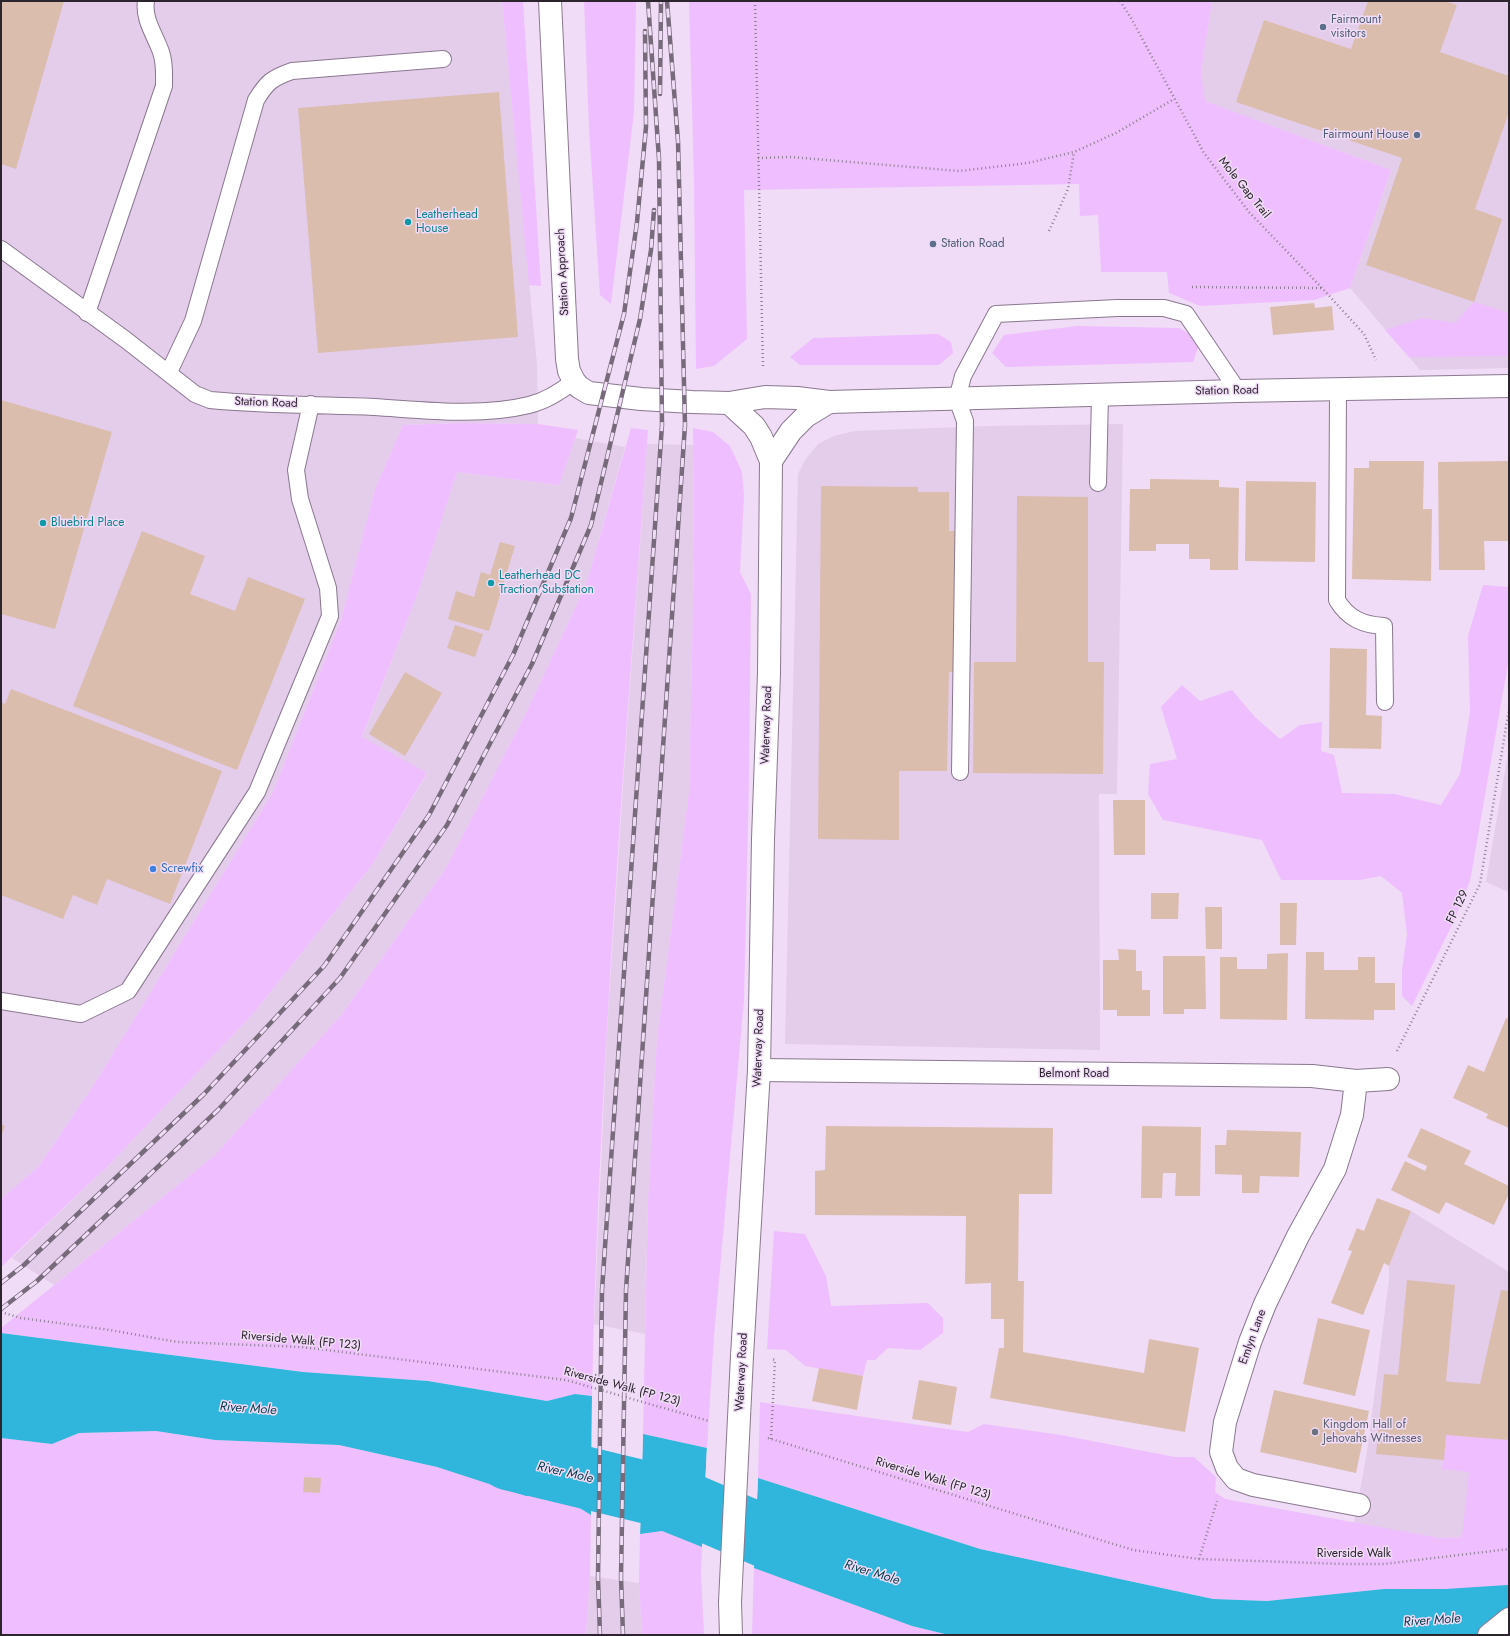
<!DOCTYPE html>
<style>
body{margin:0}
#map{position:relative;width:1510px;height:1636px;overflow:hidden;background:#f0dcf6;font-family:Jost,sans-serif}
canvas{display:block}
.frame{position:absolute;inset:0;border:2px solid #2c252e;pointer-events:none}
</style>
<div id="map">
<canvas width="1510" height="1636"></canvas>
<div class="frame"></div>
</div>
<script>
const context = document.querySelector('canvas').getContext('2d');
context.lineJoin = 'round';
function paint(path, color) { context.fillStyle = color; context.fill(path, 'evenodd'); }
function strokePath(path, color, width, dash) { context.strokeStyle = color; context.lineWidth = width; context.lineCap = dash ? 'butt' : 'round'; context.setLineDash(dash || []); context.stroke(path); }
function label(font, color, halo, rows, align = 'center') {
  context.font = font + ' Jost,sans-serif'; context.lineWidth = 3; context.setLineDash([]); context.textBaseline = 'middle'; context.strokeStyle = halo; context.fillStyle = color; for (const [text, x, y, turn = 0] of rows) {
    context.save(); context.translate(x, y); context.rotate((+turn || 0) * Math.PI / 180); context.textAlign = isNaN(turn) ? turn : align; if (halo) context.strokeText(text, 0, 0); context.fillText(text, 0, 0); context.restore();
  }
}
paint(new Path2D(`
 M1,1H502L537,365L538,424L463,423L403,425L375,489L341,620L273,792L95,1083L39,1166L1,1199Z
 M1212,1H1509V368L1420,370L1350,288L1391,170L1204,101L1201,72Z
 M1123,424L1117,794H1099L1100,1050L785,1044L798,474L805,460L818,444L834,436L855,431L989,426Z
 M575,438L625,447L586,585L525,715L446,868L342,1014L215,1155L54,1285L12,1258L109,1165L252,1015L372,865L427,774L362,738L420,587L457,472L559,485Z
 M647,444L693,445L694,556L689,792L657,1039L648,1200L645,1334L594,1324L607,1031L625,757Z
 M1509,747V892L1486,882Z
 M1411,1211L1509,1272V1534L1440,1538L1354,1523L1367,1452L1389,1280V1266Z
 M590,1576L639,1583L642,1635H586Z`), '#e4cceb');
paint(new Path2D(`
 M502,1H523L541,286L529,285Z
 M584,1H636L634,112L611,304L600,295L589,128Z
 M689,1H1212L1201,72L1205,101L1391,170L1350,288L1314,300L1200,306L1169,293L1167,272H1101L1098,215L1080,216L1079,184L744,190L747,339L714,366L696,369L694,178Z
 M1474,302L1509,313V356L1409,357L1385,330L1422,318L1455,323Z
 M1077,326L1179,328L1193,336L1198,347L1193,362L1006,367L992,353L1004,335Z
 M938,334L951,342L953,353L939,365H800L790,357L813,338Z
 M463,423L538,424L578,430L559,485L457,472L420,587L362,737L427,773L372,865L252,1015L109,1165L1,1267V1199L39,1166L95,1083L273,792L341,620L375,489L403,425Z
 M631,428L648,430C625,751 599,1074 592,1396L575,1394L547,1401L428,1381L303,1372L1,1333V1328L215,1155L342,1014L446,868L525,715L586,585Z
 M693,428L713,432L730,446L742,472L744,496L740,572L751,594L749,778L744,1000L714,1336L707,1448L643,1434L648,1200L657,1039L689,792L694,556Z
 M1483,585L1509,587V658L1470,881L1452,925L1412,1006L1402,996V970L1407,934L1402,893L1381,876L1360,880H1281L1262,840L1163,820L1148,794L1150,764L1177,759L1161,707L1182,685L1200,701L1232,690L1255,717L1280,739L1300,725L1322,722L1321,751L1334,755L1342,793L1394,794L1441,805L1460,774L1470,712L1468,636Z
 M774,1231L805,1234L826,1276L831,1306L928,1303L943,1318V1333L920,1350L888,1348L875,1360H867L863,1376L805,1366L786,1350L767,1349Z
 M760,1402L968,1432L984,1424L1061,1435L1175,1457H1194L1216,1477L1215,1492L1225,1499L1440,1538L1462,1537L1469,1472L1442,1469L1446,1435L1509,1440V1587L1507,1589H1384L1267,1601L1213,1599L980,1549L758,1478Z
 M156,1431L215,1440L339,1445L437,1467L526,1496L555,1493L591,1515L590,1576L586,1635H1V1438L52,1444L79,1433Z
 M662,1531L702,1547L701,1573L704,1635H642L639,1583L640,1534Z
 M754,1568L912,1626L949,1635H752Z`), '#efbefe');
paint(new Path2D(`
 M1,1333L303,1372L428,1381L547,1401L575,1394L592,1396L591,1515L555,1493L526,1496L437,1467L339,1445L215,1440L156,1431L79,1433L52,1444L1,1438Z
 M643,1434L707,1448L702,1547L662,1531L640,1534Z
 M758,1478L980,1549L1213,1599L1267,1601L1384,1589H1507L1454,1635H949L912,1626L754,1568Z`), '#30b5dc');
paint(new Path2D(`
 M592,1394L594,1396L593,1515L591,1517Z
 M642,1432H643L640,1536L638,1534Z
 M707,1446L709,1448L704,1548L702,1549Z
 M758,1476L754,1568V1570L752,1567L756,1478Z
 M1508,1588V1591L1458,1635H1454Z`), '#f0dcf6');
strokePath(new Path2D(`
 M508,1459L682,1501L801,1552L835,1562
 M1386,1624L1509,1616`), '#30b5dc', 62);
paint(new Path2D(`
 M1,1H64L16,169L1,164Z
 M1368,1H1445L1457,5L1440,52L1509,76V112L1475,209L1502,219L1474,302L1366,265L1402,158L1236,102L1264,20L1351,49Z
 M499,92L518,337L318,353L298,108Z
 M1314,303L1315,308L1332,306L1334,330L1273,335L1270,307Z
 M1,400L112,432L55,629L1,614Z
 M1369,461H1424L1423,509H1432L1431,581L1352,579L1354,468H1369Z
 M1509,461V541H1484L1485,570H1439L1438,462Z
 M1150,479L1219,480V487L1239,488L1238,570H1210V559H1189V544H1156V551H1129L1130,489H1150Z
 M1246,481L1316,482L1315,562L1245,561Z
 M821,486L918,487V492H949V531H957L955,672H949L947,771H899V840L818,839Z
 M1017,496L1088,497V662H1104L1103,774L973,773L974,662H1016Z
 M142,531L205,556L190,594L235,611L248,577L305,599L237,770L73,706Z
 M500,542L515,546L489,631L448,619L456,591L474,597L481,572L490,575Z
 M455,625L483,634L475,657L447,648Z
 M1330,648L1367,649L1366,715L1382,716L1381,749L1329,748Z
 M405,672L442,693L405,756L369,734Z
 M11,689L222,771L170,904L107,879L97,905L73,895L63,919L1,895V702L5,704Z
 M1113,800H1145V855H1114Z
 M1151,893H1179L1178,919H1151Z
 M1280,903H1297L1296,945H1280Z
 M1205,907H1222V949H1206Z
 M1118,949L1136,950V971H1142V990H1150V1016H1117V1010H1103V960H1119Z
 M1306,952H1324V970H1358V957H1375V983H1395V1010H1374V1020L1305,1019Z
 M1288,953L1287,1020L1220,1019V957H1237V969H1267V954Z
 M1163,956H1205L1206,1009H1184V1014H1163Z
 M1506,1018L1509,1019V1128L1486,1118L1488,1114L1453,1098L1468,1065L1484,1072Z
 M1,1124L5,1126L1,1136Z
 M826,1126L1053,1128L1052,1194H1019L1018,1281H1024L1023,1352L1144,1373L1149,1339L1199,1348L1185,1432L990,1398L999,1348H1004V1319H991V1283L965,1284L966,1216L815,1215V1171L825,1170Z
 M1142,1126L1201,1127L1200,1196H1175L1176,1173H1163L1162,1198H1141Z
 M1421,1128L1471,1151L1464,1164L1509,1186V1194L1494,1225L1446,1202L1439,1214L1391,1190L1405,1161L1425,1171L1427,1166L1407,1157Z
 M1227,1130L1301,1132L1299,1177L1260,1176L1259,1193H1242V1175L1215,1174V1145H1226Z
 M1377,1198L1411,1211L1389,1266L1384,1263L1363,1315L1331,1303L1352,1251L1348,1250L1357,1228L1364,1231Z
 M1407,1280L1455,1285L1446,1381L1451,1382L1480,1384L1501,1290L1509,1291V1440L1446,1435L1444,1460L1376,1454L1384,1374L1398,1375Z
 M1318,1318L1370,1330L1355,1396L1303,1384Z
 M819,1368L863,1376L857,1410L812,1401Z
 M919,1380L957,1387L951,1425L912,1419Z
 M1274,1390L1369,1411L1356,1473L1260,1452Z
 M304,1477L321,1478L320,1493L303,1492Z`), '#dbbdae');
const lane = new Path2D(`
 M1,249L126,340L195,394L210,400C264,405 319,405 374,407C424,410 480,417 529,405C546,401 560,392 574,381
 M87,313L164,86C164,74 165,63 161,52C155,35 143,19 146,1
 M169,372L193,321L256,100C267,82 272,78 292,71L443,59
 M1338,389L1337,600C1348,619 1364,625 1384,626L1385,702
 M1098,483L1100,395
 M960,772L965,421L957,399L963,376L996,314L1117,308H1164L1186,314L1238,391
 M1,1001L81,1014L128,991L257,792L330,616L328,588L300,499L296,470L311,404`);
const street = new Path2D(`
 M759,1070L1312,1076L1356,1081L1388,1079
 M1356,1081L1352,1115L1335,1169L1298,1236L1265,1304L1250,1342L1225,1422L1221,1452L1227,1468L1236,1479L1253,1485L1359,1505`);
const secondary = new Path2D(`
 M729,403L754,426L761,437L771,461L769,673L763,839L759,1070L742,1356
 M771,461L791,431L806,416L829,402
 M730,1602L731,1635
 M1489,1635L1509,1619`);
const primary = new Path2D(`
 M550,1L567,359L569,371L574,381L579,387L589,393L641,399L692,402L729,403L765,397L797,398L829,402L1238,391L1509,386`);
strokePath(lane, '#8a788f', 18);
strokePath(street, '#8a788f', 24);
strokePath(secondary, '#8a788f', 24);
strokePath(primary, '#8a788f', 24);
strokePath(new Path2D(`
 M755,1L763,368
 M1120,1L1131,18L1204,153L1249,212L1322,288L1364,334L1376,360
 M758,158L791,157L959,171L1028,163L1074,152L1116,133L1174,99
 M1049,231L1068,189L1074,152
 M1192,287L1322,288
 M1397,1051L1480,884L1509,709
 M1,1312L21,1318L110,1330L177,1342L302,1347L566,1380L709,1421
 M768,1438L1133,1550L1199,1559L1344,1564H1384L1509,1549
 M771,1439L775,1360L772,1359
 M1199,1559L1217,1501`), '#8d7f91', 2.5, [1, 3]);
strokePath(lane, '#fff', 16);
strokePath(street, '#fff', 22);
strokePath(secondary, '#fff', 22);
strokePath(primary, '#fff', 22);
const rail = new Path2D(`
 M660,94L661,1
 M1,1283L24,1265L203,1095L324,966L429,815L513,655L571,518L624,314L637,222L646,127L645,31
 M1,1309L37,1281L218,1110L340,978L447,825L532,664L591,525L640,319L651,250L654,210
 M600,1635L598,1578L602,1290L662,425L659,159L648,1
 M623,1635L621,1577L626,1290L685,425L678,141L667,1`);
strokePath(rail, '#776b7b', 4.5);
strokePath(rail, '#f0dcf6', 3, [9]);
const secondaryBridge = new Path2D(`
 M730,1602L742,1356`);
strokePath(secondaryBridge, '#8a788f', 24, []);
strokePath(secondaryBridge, '#fff', 22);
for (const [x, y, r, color] of [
 [1323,27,4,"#5c6f8a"],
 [1417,135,4,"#5c6f8a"],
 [408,222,4,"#0f9aa8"],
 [933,244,4,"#5c6f8a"],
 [43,523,4,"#0f9aa8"],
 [491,583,4,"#0f9aa8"],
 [153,869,4,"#3f7fe0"],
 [1315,1432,4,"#6b7280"]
]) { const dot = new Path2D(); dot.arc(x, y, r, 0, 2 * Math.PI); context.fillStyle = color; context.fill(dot); strokePath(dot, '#f0dcf6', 1.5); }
label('12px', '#4e5e75', '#f0dcf6', [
 ["Fairmount",1331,20],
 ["visitors",1331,34],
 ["Fairmount House",1409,135,"right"],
 ["Station Road",941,244]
], 'left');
label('12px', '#2c252e', '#f0dcf6', [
 ["Mole Gap Trail",1244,188,51],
 ["Station Approach",563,272,-93],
 ["Station Road",1227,391,-1],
 ["Station Road",266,403,2],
 ["Waterway Road",767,725,-88],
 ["FP 129",1458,907,-64],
 ["Waterway Road",759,1048,-88],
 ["Belmont Road",1074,1074],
 ["Emlyn Lane",1253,1337,-70],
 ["Riverside Walk (FP 123)",301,1341,5],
 ["Waterway Road",742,1372,-87],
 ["Riverside Walk (FP 123)",622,1387,15],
 ["Riverside Walk (FP 123)",933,1479,17],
 ["Riverside Walk",1354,1554]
]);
label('12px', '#0d838f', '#f0dcf6', [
 ["Leatherhead",416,215],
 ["House",416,229],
 ["Bluebird Place",51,523],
 ["Leatherhead DC",499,576],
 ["Traction Substation",499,590]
], 'left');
label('12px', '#366cbe', '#f0dcf6', [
 ["Screwfix",161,869]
], 'left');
label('12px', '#5b616d', '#f0dcf6', [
 ["Kingdom Hall of",1323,1425],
 ["Jehovahs Witnesses",1323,1439]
], 'left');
label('italic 13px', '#003949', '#f0dcf6', [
 ["River Mole",248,1409,4],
 ["River Mole",565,1473,13],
 ["River Mole",872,1573,17],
 ["River Mole",1432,1621,-4]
]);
</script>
